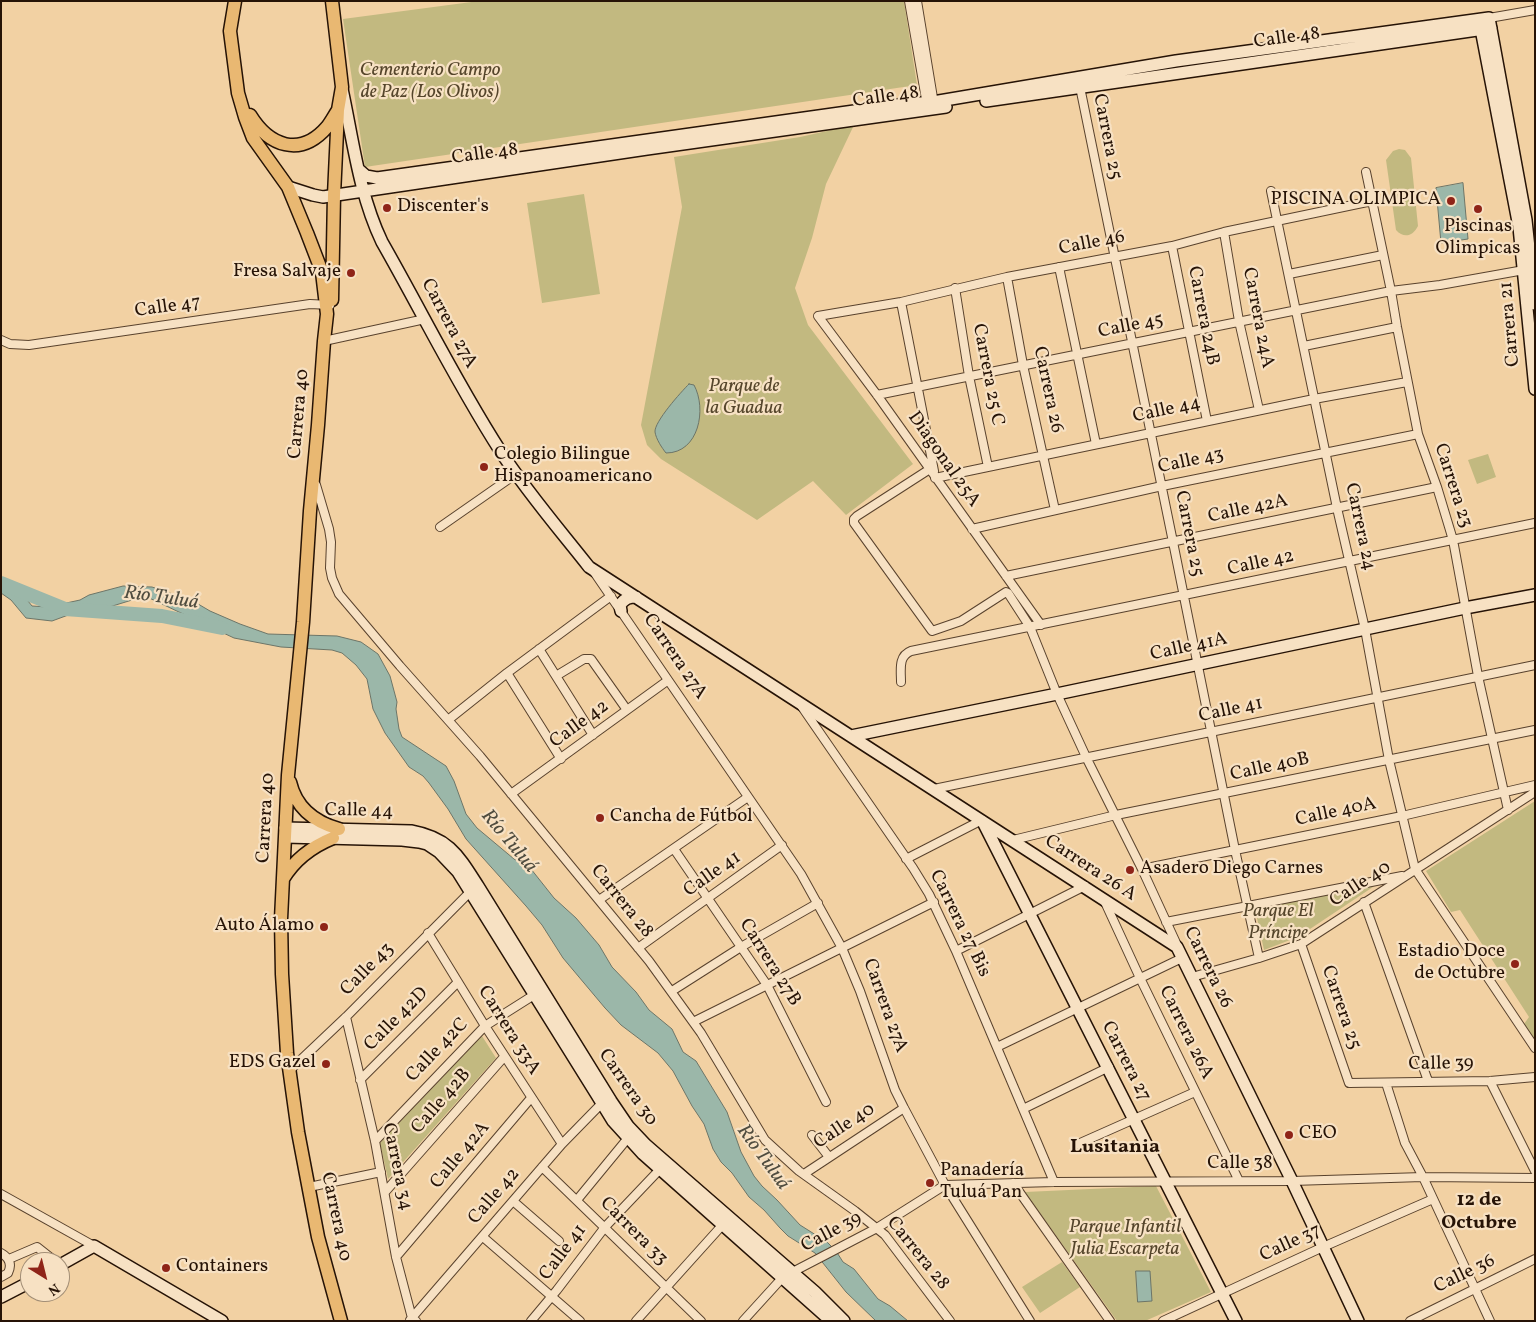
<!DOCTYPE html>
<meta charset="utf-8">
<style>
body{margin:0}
#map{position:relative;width:1536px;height:1322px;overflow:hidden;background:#f2d1a3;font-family:Vollkorn,serif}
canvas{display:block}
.frame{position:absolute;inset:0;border:2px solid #261306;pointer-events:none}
.north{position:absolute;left:20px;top:1252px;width:50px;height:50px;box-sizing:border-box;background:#f7e1c3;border:1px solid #a38f77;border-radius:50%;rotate:144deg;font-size:14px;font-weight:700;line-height:20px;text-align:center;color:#261306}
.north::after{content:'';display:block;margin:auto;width:18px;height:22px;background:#8f2418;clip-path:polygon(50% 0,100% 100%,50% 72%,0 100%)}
</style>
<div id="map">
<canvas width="1536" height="1322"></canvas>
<div class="frame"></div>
<div class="north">N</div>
</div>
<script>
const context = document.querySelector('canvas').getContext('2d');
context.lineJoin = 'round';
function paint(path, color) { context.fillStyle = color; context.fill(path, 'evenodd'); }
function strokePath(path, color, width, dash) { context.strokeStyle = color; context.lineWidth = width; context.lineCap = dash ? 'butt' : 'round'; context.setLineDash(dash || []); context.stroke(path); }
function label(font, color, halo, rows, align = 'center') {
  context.font = font + ' Vollkorn,serif'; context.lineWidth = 4.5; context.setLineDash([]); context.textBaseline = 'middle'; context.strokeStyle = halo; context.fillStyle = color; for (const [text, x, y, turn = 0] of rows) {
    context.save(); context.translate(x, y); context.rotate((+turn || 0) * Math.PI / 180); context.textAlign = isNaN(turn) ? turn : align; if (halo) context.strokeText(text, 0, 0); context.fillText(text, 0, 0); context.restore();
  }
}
paint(new Path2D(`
 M479,1H904L917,85L365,167L343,19Z
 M854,125L826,184L812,238L795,288L808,325L913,464L846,515L813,481L757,520L661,459L647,445L641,425L682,207L674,157L800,137Z
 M1399,149L1405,150L1411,158L1418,226C1413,236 1404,239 1396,230L1386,160L1393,151Z
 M584,194L600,294L542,303L527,203Z
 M1488,454L1496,477L1477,484L1468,460Z
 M1535,801V1041L1524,1024L1529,1017L1460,910L1451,912L1426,871Z
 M1376,885L1298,937L1264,950L1255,909Z
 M482,1036L496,1058L388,1179L380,1143Z
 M1156,1186L1211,1292L1145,1321H1117L1025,1192Z
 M1062,1262L1080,1287L1040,1313L1022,1287Z`), '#c2b980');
const water = new Path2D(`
 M1463,183L1468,239L1441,243L1436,188Z
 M689,384L694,385C707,409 699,453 666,453C662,448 656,439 655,432C654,422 681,392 689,384Z
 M1,578L20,591L32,606L48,607L80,600L89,595L123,586L152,587L193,601L210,611L240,624L268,634L337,636L361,642L378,654L390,676L397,702L396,709L399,729L402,737L446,766L454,781L466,814L477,828L514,859L531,869L554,898L576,918L599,945L612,967L636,992L649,1010L672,1029L683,1052L696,1061L727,1112L741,1152L754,1176L762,1186L777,1200L800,1225L827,1242L836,1251L843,1262L854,1269L878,1299L890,1306L908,1321H876L846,1292L815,1253L788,1236L780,1228L764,1210L749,1197L732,1173L721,1162L713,1149L704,1124L692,1106L673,1071L658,1053L621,1025L605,1008L563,958L542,925L526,906L466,839L448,809L429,783L423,776L409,767L385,733L373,709L367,679L356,665L342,653L332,650L281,647L234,638L145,596L93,612L82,615L71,614L52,621L26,618L11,600L1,593Z
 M1136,1271H1150L1152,1301L1138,1302Z`);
paint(water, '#9bb7a9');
strokePath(water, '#6c7568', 1);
strokePath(new Path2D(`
 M1,583L65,609L162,616L222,628`), '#9bb7a9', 14);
const street = new Path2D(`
 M909,1L927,105
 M917,1L934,104
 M1489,18L1535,10
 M1080,87L1173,542L1235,850L1259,958
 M1366,172L1391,291L1397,327L1418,434L1437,487L1453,540L1478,676L1508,810
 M1271,191L1337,508L1365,629L1389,760L1415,869L1535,1048
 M1224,232L1239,321L1259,410
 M1172,246L1207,421
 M1059,267L1096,444
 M1289,274L1383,255
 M1007,277L1023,365L1055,510
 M955,288L969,376L988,467
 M901,302L934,471
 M1,340L10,344L29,345L310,304L330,305
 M324,341L425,319
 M1304,346L1397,327
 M877,395L1391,291L1440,285L1524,270
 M933,467L857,516L854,519V523L932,631L961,621L1006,592L1008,593L1030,627L1057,694L1087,759L1142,869L1177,945
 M935,478L1314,399L1407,382
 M316,485L329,529L331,542L330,568L332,578L339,594L400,666L480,756L649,961L701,1033L765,1140L799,1171L855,1211L885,1235L950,1321
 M440,527L516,474
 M972,529L1162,486L1418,434
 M594,572L801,874L842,948L860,991L895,1090L904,1108L945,1185L1030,1321
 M1006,576L1437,487
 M1041,625L877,395L818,316L901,302L1007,277L1172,246L1224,232L1372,201
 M539,649L593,735
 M507,673L561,759
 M556,676L584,659H591L627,710
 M901,682C901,670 898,656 911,651L1535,523
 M802,707L913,868L929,894L956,951L1054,1182
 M448,720L507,673L611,596
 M934,789L1535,665
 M511,794L667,681
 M1013,840L1116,815L1535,730
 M674,849L767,985L826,1102
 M906,859L982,820
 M1142,869L1402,816L1535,785
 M599,900L748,797
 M1104,900L1140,978L1239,1181
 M1364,902L1428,1081
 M1166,922L1402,876
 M428,933L485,1026L562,1144
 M1301,944L1349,1083L1490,1081L1535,1077
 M638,948L782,845
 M956,951L1085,886
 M1192,977L1259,958L1301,944L1535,792
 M672,991L741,947L818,903
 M346,1017L375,1141L396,1257L412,1318L416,1321
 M693,1022L934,902
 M997,1047L1182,958
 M289,1071L346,1017L470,892
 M360,1080L458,982
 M1490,1081L1535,1171
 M1386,1083L1405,1143L1423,1177L1490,1321
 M1023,1109L1109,1067
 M812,1135L829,1157
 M375,1141L485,1026L534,995
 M1078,1144L1195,1092
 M542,1167L701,1321
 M804,1174L904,1108
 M1013,1183L1110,1321
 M309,1187L381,1172
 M385,1192L504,1057
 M1,1194L94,1246
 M577,1200L628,1138
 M513,1201L559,1241
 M483,1237L580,1321
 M1,1253C10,1258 12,1265 8,1273L1,1277
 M396,1257L531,1098
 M9,1259L37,1247L56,1262
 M410,1320L562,1144L605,1100
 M531,1321L557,1290L605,1227L663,1166
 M636,1321L726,1221
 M743,1321L783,1277L877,1228L945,1185L1054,1182L1292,1181L1423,1177L1535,1178
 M1163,1321L1323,1247L1433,1199
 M1410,1321L1535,1259`);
const secondary = new Path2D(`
 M1480,24L1519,227L1535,389
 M342,89C353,140 359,194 382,242C422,312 457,384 501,452C527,492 559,529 589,567L1177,947L1292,1181L1358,1321
 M986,101L1491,28
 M358,169L366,176L377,178L897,105L933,102L1176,61L1489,18L1526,220L1535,304
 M288,187L313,195L323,197L647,149L946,107
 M621,611L620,605C625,598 629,597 636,597
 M851,736L1057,694L1465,608L1535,595
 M983,822L1236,1321
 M285,828L411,831C449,838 458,855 478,886L611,1101L628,1126L646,1145L815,1292L844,1321
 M285,837L402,840L419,842L427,844L439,852L458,872L597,1095L613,1121L643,1154L831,1321
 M60,1265L94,1246L222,1321
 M1,1297L30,1282`);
const primary = new Path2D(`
 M235,1L230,31L238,93L245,117L253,138L288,187L307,233L322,272L327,314L324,341L318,425L310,511L303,622L288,775L281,919L282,974L287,1053L298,1132L318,1237L341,1321
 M250,115C269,146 300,158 327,127C331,122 334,116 338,110
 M332,300L334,195L338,110L342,87L332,1
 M290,782C296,808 314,822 339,829
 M283,879C295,859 311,847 333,838`);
strokePath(street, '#59422d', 10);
strokePath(secondary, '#261306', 14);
strokePath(primary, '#261306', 15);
strokePath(street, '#f7e1c3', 8);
strokePath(secondary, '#f7e1c3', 11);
strokePath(primary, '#e9b872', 12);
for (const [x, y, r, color] of [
 [1451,201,5,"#8f2418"],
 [387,208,5,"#8f2418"],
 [1478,209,5,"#8f2418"],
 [351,273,5,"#8f2418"],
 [484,467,5,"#8f2418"],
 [600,818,5,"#8f2418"],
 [1130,870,5,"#8f2418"],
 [324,927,5,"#8f2418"],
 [1515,964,5,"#8f2418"],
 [326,1064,5,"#8f2418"],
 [1289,1135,5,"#8f2418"],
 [930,1183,5,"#8f2418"],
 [166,1268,5,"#8f2418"]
]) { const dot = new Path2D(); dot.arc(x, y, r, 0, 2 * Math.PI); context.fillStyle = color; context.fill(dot); strokePath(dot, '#f7e1c3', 2); }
label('19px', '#261306', '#f7e1c3', [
 ["Calle 48",1287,39,-8],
 ["Calle 48",886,98,-8],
 ["Carrera 25",1106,137,79],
 ["Calle 48",485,155,-8],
 ["Calle 46",1092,244,-11],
 ["Calle 47",168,308,-8],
 ["Carrera 24B",1202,316,79],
 ["Carrera 24A",1257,318,79],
 ["Carrera 27A",448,324,62],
 ["Carrera 21",1511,324,-95],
 ["Calle 45",1131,327,-11],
 ["Carrera 25 C",987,375,79],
 ["Carrera 26",1047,390,78],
 ["Calle 44",1167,411,-12],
 ["Carrera 40",300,414,-85],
 ["Diagonal 25A",943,460,55],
 ["Calle 43",1191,462,-12],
 ["Carrera 23",1452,486,72],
 ["Calle 42A",1248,510,-12],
 ["Carrera 24",1359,527,78],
 ["Carrera 25",1188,534,79],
 ["Calle 42",1261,564,-12],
 ["Calle 41A",1189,648,-12],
 ["Carrera 27A",674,657,56],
 ["Calle 41",1231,711,-12],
 ["Calle 42",580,725,-36],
 ["Calle 40B",1270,768,-12],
 ["Calle 44",359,812,1],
 ["Calle 40A",1336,813,-12],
 ["Carrera 40",267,818,-87],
 ["Carrera 26 A",1090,869,33],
 ["Calle 41",713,875,-35],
 ["Calle 40",1361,885,-33],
 ["Carrera 28",621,902,51],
 ["Carrera 27 Bis",959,924,64],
 ["Carrera 27B",769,963,58],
 ["Carrera 26",1207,968,64],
 ["Calle 43",368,970,-45],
 ["Carrera 27A",884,1006,70],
 ["Carrera 25",1340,1008,71],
 ["Calle 42D",397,1020,-45],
 ["Carrera 33A",508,1031,58],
 ["Carrera 26A",1185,1033,64],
 ["Calle 42C",438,1051,-46],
 ["Carrera 27",1125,1062,63],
 ["Calle 39",1441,1065,-1],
 ["Carrera 30",627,1088,55],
 ["Calle 42B",442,1102,-49],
 ["Calle 40",845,1127,-33],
 ["Calle 42A",461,1156,-50],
 ["Calle 38",1240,1165],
 ["Carrera 34",396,1167,78],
 ["Calle 42",495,1197,-49],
 ["Carrera 40",335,1217,78],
 ["Carrera 33",633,1232,45],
 ["Calle 39",832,1233,-28],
 ["Calle 37",1291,1244,-25],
 ["Calle 41",564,1253,-53],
 ["Carrera 28",917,1254,51],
 ["Calle 36",1465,1275,-26]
]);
label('italic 19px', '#55452b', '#f7e1c3', [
 ["Cementerio Campo",430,72],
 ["de Paz (Los Olivos)",430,94],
 ["Parque de",744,388],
 ["la Guadua",744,410],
 ["Parque El",1278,913],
 ["Príncipe",1278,935],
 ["Parque Infantil",1125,1229],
 ["Julia Escarpeta",1125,1251]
]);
label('19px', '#261306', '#f7e1c3', [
 ["PISCINA OLIMPICA",1441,201,"right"],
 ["Discenter's",397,208],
 ["Piscinas",1478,228,"center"],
 ["Olimpicas",1478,250,"center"],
 ["Fresa Salvaje",341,273,"right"],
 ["Colegio Bilingue",494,456],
 ["Hispanoamericano",494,478],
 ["Cancha de Fútbol",610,818],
 ["Asadero Diego Carnes",1140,870],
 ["Auto Álamo",314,927,"right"],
 ["Estadio Doce",1505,953,"right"],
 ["de Octubre",1505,975,"right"],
 ["EDS Gazel",316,1064,"right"],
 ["CEO",1299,1135],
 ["Panadería",940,1172],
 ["Tuluá Pan",940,1194],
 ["Containers",176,1268]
], 'left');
label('italic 20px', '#4f4c3f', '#f7e1c3', [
 ["Río Tuluá",161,599,8],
 ["Río Tuluá",508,842,50],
 ["Río Tuluá",762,1158,54]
]);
label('bold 20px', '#261306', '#f7e1c3', [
 ["Lusitania",1115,1148],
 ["12 de",1479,1201],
 ["Octubre",1479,1224]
]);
</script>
